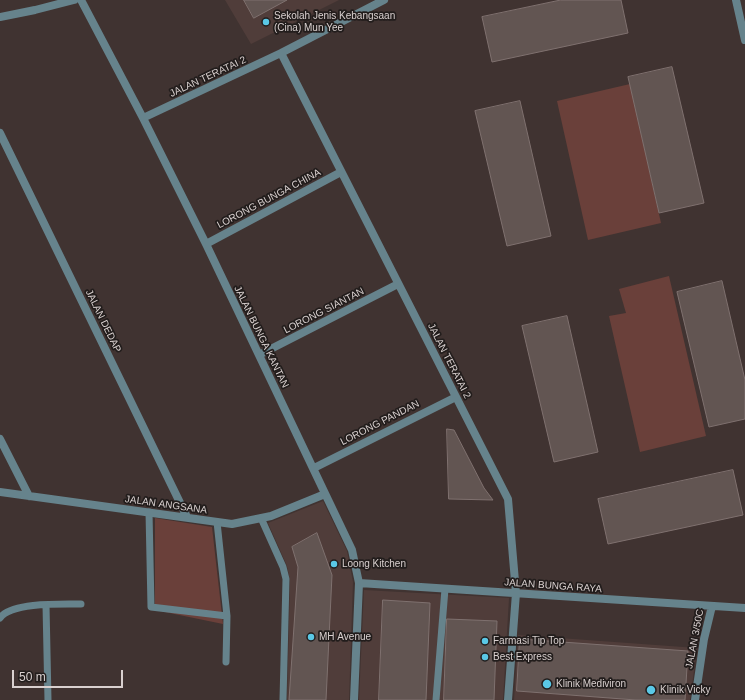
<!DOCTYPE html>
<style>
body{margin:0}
#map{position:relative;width:745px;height:700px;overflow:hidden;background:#403331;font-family:Helvetica,sans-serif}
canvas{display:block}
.scale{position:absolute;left:12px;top:670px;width:111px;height:18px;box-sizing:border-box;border:2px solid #d9d0cf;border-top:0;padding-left:5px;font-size:12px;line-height:14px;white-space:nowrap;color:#d9d0cf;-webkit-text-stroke:3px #221d1c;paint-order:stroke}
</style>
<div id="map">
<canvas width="745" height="700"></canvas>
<div class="scale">50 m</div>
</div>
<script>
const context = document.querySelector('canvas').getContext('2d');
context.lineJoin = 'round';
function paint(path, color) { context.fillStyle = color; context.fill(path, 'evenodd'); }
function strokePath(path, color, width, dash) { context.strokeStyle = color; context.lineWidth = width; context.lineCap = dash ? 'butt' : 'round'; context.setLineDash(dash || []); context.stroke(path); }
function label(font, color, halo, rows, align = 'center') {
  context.font = font + ' Helvetica,sans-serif'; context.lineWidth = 3.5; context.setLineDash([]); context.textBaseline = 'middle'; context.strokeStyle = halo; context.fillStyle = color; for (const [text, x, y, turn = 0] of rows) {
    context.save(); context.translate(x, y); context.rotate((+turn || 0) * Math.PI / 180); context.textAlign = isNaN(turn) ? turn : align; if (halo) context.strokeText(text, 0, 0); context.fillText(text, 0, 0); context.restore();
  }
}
paint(new Path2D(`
 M225,0H339L251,44Z
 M323,501L347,551L353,582L349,700H287L290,581L287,566L268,523Z
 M364,590L509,598L503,700H359Z
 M518,635L697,648L690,700H514Z`), '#503d3a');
paint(new Path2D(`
 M630,84L661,223L588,240L557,101Z
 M669,276L706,436L640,452L609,316L626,313L619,289Z
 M155,518L212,527L223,624L155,610Z`), '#6a403a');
const building = new Path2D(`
 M244,0H287L254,18Z
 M561,0H621L628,33L492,62L482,17Z
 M672,67L704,203L659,213L628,77Z
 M520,101L551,236L507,246L475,111Z
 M722,281L745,380V419L709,427L677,292Z
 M567,316L598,452L554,462L522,326Z
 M447,429L454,430L484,488L493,500L449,499Z
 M733,470L743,515L608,544L598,499Z
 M317,533L332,575L326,700H289L298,567L292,547Z
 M383,600L430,603L426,700H379Z
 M447,619L497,621L494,700H444Z
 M520,639L688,651L685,700H636L517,691Z`);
paint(building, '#625552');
strokePath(building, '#7f716f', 1);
strokePath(new Path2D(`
 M149,512L151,607L227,616
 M261,518L283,567L286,579L283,700
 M217,522L227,616L226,662
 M46,605L48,700
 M0,618C11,602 62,604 81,604
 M436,700L445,589`), '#66838c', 7);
strokePath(new Path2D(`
 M81,0L143,118L206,244L352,550L359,583L354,700
 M736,0L745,40
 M0,17L35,10L74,0
 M281,53L508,499L516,593L508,700
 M143,118L281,53L384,0
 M0,133L187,517
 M206,244L341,172
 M259,355L398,284
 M0,439L29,496
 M314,468L456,397
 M0,492L232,524L271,516L325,494
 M359,583L745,608
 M695,700L704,639L712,606`), '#66838c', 8);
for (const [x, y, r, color] of [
 [266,22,4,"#5ac8e6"],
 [334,564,4,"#5ac8e6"],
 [311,637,4,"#5ac8e6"],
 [485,641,4,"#5ac8e6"],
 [485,657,4,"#5ac8e6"],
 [547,684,5,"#5ac8e6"],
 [651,690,5,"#5ac8e6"]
]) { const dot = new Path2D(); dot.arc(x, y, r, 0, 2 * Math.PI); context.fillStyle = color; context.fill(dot); strokePath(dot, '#221d1c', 1.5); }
label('10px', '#d9d0cf', '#221d1c', [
 ["Sekolah Jenis Kebangsaan",274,16],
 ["(Cina) Mun Yee",274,28],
 ["Loong Kitchen",342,564],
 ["MH Avenue",319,637],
 ["Farmasi Tip Top",493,641],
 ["Best Express",493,657],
 ["Klinik Mediviron",556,684],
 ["Klinik Vicky",660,690]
], 'left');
label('10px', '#d9d0cf', '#221d1c', [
 ["JALAN TERATAI 2",208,77,-25],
 ["LORONG BUNGA CHINA",269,199,-28],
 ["LORONG SIANTAN",324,311,-27],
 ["JALAN DEDAP",103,321,64],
 ["JALAN BUNGA KANTAN",261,337,64],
 ["JALAN TERATAI 2",449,361,63],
 ["LORONG PANDAN",380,423,-27],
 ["JALAN ANGSANA",166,505,8],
 ["JALAN BUNGA RAYA",553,586,4],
 ["JALAN 3/50C",695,639,-79]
]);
</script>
